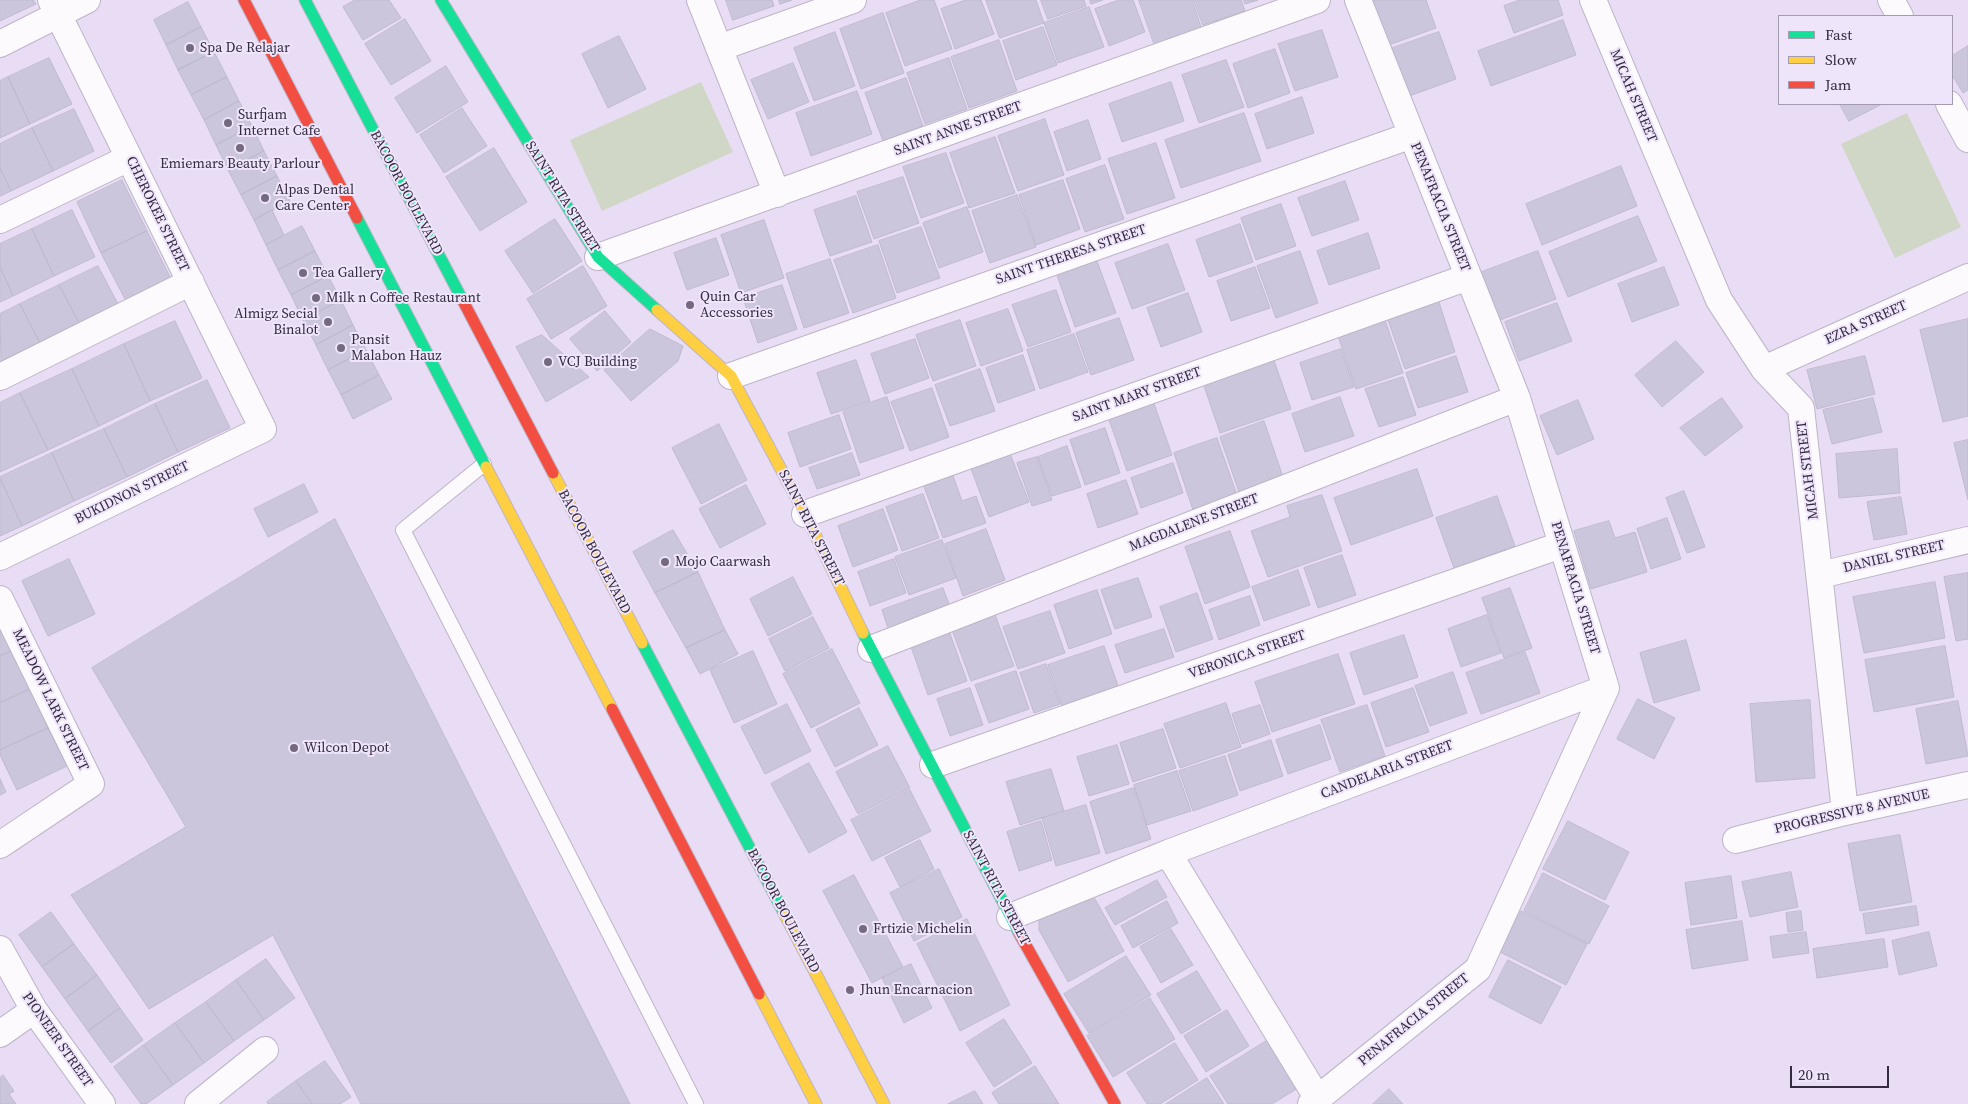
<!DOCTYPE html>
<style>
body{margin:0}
#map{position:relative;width:1968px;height:1104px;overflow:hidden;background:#e8ddf4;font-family:"Source Serif 4",serif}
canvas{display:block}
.legend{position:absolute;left:1778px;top:15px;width:175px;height:90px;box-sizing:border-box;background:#efe5fb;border:1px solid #a59bb0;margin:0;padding:6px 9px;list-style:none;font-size:15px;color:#352b40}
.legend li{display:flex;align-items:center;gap:10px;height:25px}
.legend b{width:25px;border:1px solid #a59bb0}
.scale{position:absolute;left:1790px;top:1066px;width:99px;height:22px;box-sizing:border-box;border:2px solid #352b40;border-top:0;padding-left:6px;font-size:15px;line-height:18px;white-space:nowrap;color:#352b40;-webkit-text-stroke:4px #efe5fb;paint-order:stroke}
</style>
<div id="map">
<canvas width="1968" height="1104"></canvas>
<ul class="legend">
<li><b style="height:6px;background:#16e098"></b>Fast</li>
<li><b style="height:6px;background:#ffcf43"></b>Slow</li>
<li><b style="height:6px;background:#f24e42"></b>Jam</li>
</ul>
<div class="scale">20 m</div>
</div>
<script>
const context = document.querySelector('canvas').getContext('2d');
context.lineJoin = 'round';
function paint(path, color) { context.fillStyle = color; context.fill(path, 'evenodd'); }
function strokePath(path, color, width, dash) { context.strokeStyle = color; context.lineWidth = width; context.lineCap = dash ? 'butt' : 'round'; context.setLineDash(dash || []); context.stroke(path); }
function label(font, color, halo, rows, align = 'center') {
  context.font = font + ' "Source Serif 4",serif'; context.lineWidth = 4; context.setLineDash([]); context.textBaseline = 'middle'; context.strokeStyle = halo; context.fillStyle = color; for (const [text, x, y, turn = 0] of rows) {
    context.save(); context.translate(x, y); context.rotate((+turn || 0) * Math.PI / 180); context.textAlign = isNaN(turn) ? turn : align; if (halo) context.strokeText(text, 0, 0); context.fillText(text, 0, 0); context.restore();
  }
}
paint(new Path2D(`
 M701,82L733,152L602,211L570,140Z
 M1907,113L1961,227L1895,258L1841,144Z`), '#d1d7c6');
const building = new Path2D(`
 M0,0H33L36,4L0,21Z
 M355,0H389L401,18L363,40L343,7Z
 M726,0H772L774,6L733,20Z
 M779,0H792L780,4Z
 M921,0H934L952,49L905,66L886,13Z
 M966,0H981L994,34L955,49L941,9Z
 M986,0H1036L1044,23L1000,38Z
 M1041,0H1084L1086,6L1048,19Z
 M1090,0H1103L1091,4Z
 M1119,0H1133L1145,32L1109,46L1095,9Z
 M1139,0H1192L1202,30L1155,46Z
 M1194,0H1241L1245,11L1203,25Z
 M1244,0H1258L1245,4Z
 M1373,0H1426L1436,28L1383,47L1366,2Z
 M1520,0H1558L1563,15L1514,33L1504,6Z
 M188,2L201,27L166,45L154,20Z
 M1089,7L1104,47L1058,63L1044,23Z
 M883,13L904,73L861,89L840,29Z
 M405,19L431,61L391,85L365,44Z
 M1563,20L1576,55L1491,86L1478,51Z
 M201,27L214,52L178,70L166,45Z
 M1043,27L1057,65L1016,80L1003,41Z
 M1322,30L1338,77L1295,91L1278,44Z
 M835,32L855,86L814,101L794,48Z
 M1439,32L1456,79L1401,99L1384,51Z
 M619,36L646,89L608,108L582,54Z
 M999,40L1017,91L969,108L951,57Z
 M1968,46V90L1963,93L1952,75V56Z
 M1275,49L1290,93L1248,108L1233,64Z
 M214,52L227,77L191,95L178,70Z
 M49,58L72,104L30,124L8,77Z
 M949,58L967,109L925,124L907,73Z
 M1226,60L1244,107L1199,123L1182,75Z
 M793,63L809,102L768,119L751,80Z
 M446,66L468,102L417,133L395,98Z
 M8,77L30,124L0,138V81Z
 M227,77L239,101L204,120L191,95Z
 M906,78L923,126L883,141L865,93Z
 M1171,82L1184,121L1122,142L1109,104Z
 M857,91L872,134L811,156L796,113Z
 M1302,97L1314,133L1267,149L1255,114Z
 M239,101L252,126L216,145L204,120Z
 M1840,104H1882L1849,121Z
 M462,108L487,146L444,173L420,135Z
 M74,109L94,151L53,171L32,128Z
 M1244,113L1261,161L1181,188L1165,140Z
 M1045,119L1064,175L1018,191L998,136Z
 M1088,120L1101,159L1067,171L1054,132Z
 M252,126L264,151L228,170L216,145Z
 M32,128L53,171L11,191L0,168V144Z
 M995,137L1015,193L969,208L950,153Z
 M1156,143L1175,198L1127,214L1108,159Z
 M494,148L527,202L480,231L446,177Z
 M264,151L277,176L241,195L228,170Z
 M946,153L964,203L921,218L903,167Z
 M1105,165L1124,219L1085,232L1066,179Z
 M1621,166L1637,206L1542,245L1526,204Z
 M0,168L11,191L0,196Z
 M277,176L290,201L254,220L241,195Z
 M903,177L919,223L874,239L857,192Z
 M122,180L147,231L101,253L77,202Z
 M1063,180L1080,229L1036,245L1019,195Z
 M1345,181L1359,220L1312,236L1298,198Z
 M1017,195L1036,247L990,263L972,211Z
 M856,196L872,242L830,256L814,210Z
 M1281,204L1296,246L1256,260L1241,218Z
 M967,207L983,252L939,268L923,223Z
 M72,210L95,257L54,276L32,229Z
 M272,210L284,235L266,245L254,220Z
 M1638,216L1657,261L1568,297L1549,252Z
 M555,219L582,261L533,293L505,251Z
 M764,220L784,278L741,293L721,235Z
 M1240,224L1253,262L1209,277L1196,240Z
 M302,226L315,251L278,270L266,245Z
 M921,227L940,278L897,293L879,241Z
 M32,229L54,276L13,296L0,267V244Z
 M147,231L172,281L127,303L101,253Z
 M1368,233L1380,268L1329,285L1317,251Z
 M716,238L729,275L687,290L674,253Z
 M1168,244L1185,290L1132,309L1115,263Z
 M878,245L896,298L853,313L834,260Z
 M315,251L328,276L291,295L278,270Z
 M1300,251L1318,303L1276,318L1257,266Z
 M1538,251L1556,299L1492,323L1474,275Z
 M830,259L849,313L804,328L786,274Z
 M1097,261L1116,313L1075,327L1057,275Z
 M98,266L118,304L79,323L59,285Z
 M583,266L607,306L551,339L527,299Z
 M0,267L13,296L0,302Z
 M1255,267L1270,308L1231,321L1217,281Z
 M1664,267L1679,305L1632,322L1618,284Z
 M328,276L341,300L303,320L291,295Z
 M59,285L79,323L40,343L20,304Z
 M782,285L797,329L758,343L743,298Z
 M1056,290L1071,332L1028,347L1012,305Z
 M1188,293L1202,332L1161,347L1147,308Z
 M1438,299L1455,352L1405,369L1387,317Z
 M341,300L353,325L316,345L303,320Z
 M1557,303L1572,341L1519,361L1505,322Z
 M20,304L40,343L1,362L0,314Z
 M1008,309L1023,351L981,366L966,323Z
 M605,311L631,342L597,371L570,339Z
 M1384,317L1403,373L1356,389L1337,333Z
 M1119,318L1134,360L1091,375L1076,333Z
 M1968,319V416L1943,422L1920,330Z
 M960,320L976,366L933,381L916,335Z
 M175,321L202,378L150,401L124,344Z
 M353,325L366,350L328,370L316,345Z
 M650,329L683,346L678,361L631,401L604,370Z
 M1074,334L1088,372L1040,389L1027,350Z
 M542,335L589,377L546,402L516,347Z
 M915,339L929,378L885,394L871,354Z
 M1676,341L1704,372L1662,407L1635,375Z
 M124,344L150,401L99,426L72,369Z
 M1341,349L1354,387L1312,400L1300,363Z
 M366,350L379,375L341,395L328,370Z
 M1271,352L1291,409L1220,433L1201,377Z
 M1023,355L1035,390L998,403L986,368Z
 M1456,356L1468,392L1418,408L1406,373Z
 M1865,356L1875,394L1817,409L1807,370Z
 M856,360L870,401L831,414L817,373Z
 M72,369L99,426L48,450L20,393Z
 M980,369L995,411L950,426L935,385Z
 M379,375L392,399L353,419L341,395Z
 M1403,377L1416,415L1379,427L1365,389Z
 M207,380L230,428L178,452L155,404Z
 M932,388L949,437L910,451L891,402Z
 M20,393L48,450L0,472V403Z
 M887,397L904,448L860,463L843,412Z
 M1340,397L1354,436L1305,452L1292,414Z
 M1152,398L1172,455L1127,471L1107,414Z
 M1722,398L1743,427L1705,456L1680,428Z
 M1873,398L1882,432L1832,444L1823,410Z
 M1578,400L1594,439L1557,455L1540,416Z
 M155,404L178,452L127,477L104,429Z
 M839,415L851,449L800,467L788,433Z
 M1264,421L1283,477L1239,492L1220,437Z
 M719,424L747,480L701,504L672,448Z
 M1105,428L1120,473L1085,485L1070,440Z
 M104,429L127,477L74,501L52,453Z
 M1217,438L1237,495L1193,510L1174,453Z
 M1968,440V500L1954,443Z
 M1067,446L1081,487L1052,496L1038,457Z
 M1897,449L1900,493L1839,498L1836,454Z
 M1009,451L1029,502L989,517L970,466Z
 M52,453L74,501L22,526L0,477Z
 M852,453L860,475L817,489L809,468Z
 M1037,457L1052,500L1032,506L1017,463Z
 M1173,463L1183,493L1141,508L1131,478Z
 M1417,469L1433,516L1351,545L1334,498Z
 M952,473L962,501L976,496L986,523L943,538L923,484Z
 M0,479L22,526L0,536Z
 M1126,480L1138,514L1098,528L1087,494Z
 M304,484L318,512L268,537L254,509Z
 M746,485L766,524L720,548L699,509Z
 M1684,491L1705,547L1687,553L1666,498Z
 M923,494L939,538L902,551L886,507Z
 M1322,495L1342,551L1268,577L1251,531L1290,517L1287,506Z
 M1497,496L1515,546L1454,568L1436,518Z
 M1901,497L1907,534L1874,540L1867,502Z
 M883,509L898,550L853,567L838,526Z
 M1667,518L1681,559L1651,569L1637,529Z
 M335,519L630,1104H361L273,935L149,1009L71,895L186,827L92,668Z
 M1609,521L1615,538L1635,532L1647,572L1591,589L1574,531Z
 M986,529L1005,580L963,596L945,544Z
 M673,530L698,572L655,593L633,552Z
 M1230,531L1250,587L1205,604L1185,547Z
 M942,540L956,578L909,595L895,557Z
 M1342,555L1356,595L1318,608L1304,568Z
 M69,559L95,614L48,636L22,581Z
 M894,559L906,593L870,606L858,572Z
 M1298,570L1310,605L1264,621L1252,587Z
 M698,572L725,630L686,648L655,593Z
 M1968,573V639L1956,641L1944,577Z
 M793,577L812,614L768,636L750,599Z
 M1138,578L1152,617L1115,629L1101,590Z
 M1935,582L1945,638L1864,653L1853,597Z
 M943,588L952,612L890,634L882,610Z
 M1510,588L1532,648L1504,658L1482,598Z
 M1097,590L1112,634L1069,649L1054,605Z
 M1197,593L1213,639L1176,652L1160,607Z
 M1250,596L1260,625L1219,640L1209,610Z
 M1050,611L1065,653L1018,669L1003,627Z
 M994,612L1014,666L971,681L951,627Z
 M1487,615L1501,653L1461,667L1448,629Z
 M813,617L829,648L785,671L769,639Z
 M0,627L12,651L0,656Z
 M1164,629L1174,657L1125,673L1115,645Z
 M725,630L738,654L700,674L686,648Z
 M949,631L967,681L928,695L910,644Z
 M1404,635L1418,677L1364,695L1350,653Z
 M1686,640L1700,690L1654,703L1640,653Z
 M1104,646L1118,686L1062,706L1048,665Z
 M1945,646L1954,697L1874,712L1865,660Z
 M832,649L860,703L811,728L783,674Z
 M12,651L30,689L0,703V656Z
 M753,651L777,704L734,723L710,670Z
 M1525,652L1540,693L1481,714L1466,673Z
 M1338,654L1355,704L1272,732L1255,682Z
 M1046,664L1060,704L1034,713L1020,673Z
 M1016,671L1029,709L989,723L975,685Z
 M1453,672L1467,713L1430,726L1415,686Z
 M970,688L983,725L950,736L937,699Z
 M1413,688L1429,732L1386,747L1371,703Z
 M30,689L48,728L0,750V703Z
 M1638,699L1675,718L1654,759L1617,739Z
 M1810,700L1815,778L1756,782L1750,704Z
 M1958,701L1968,756L1926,764L1916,709Z
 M1226,703L1241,747L1180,768L1164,724Z
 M787,704L811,751L765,774L741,727Z
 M1260,705L1270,734L1242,744L1232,714Z
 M1367,705L1385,756L1340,772L1321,720Z
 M859,708L878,745L835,767L816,730Z
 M1320,725L1331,759L1288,774L1276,740Z
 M48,728L67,766L17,790L0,755V750Z
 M1163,729L1176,768L1133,782L1120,743Z
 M1271,740L1283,776L1240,791L1228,755Z
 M1117,745L1129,784L1089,796L1077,757Z
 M888,746L910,788L858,814L836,772Z
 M1225,756L1238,795L1193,811L1179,771Z
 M809,763L847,832L809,853L771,784Z
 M1051,769L1064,811L1020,825L1006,782Z
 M1177,771L1191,811L1147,825L1134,785Z
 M0,779L6,792L0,795Z
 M1134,788L1151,839L1106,854L1090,802Z
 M910,790L931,831L872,861L851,820Z
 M1086,805L1100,853L1056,866L1042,818Z
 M1041,821L1052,860L1019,871L1007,832Z
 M1568,821L1629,852L1605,900L1543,869Z
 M1900,835L1912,902L1860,911L1848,844Z
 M920,840L934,869L900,887L885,858Z
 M939,869L962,917L914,941L890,893Z
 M1791,872L1798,907L1750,917L1742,882Z
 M1543,873L1609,906L1589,944L1524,911Z
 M854,875L903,967L872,983L823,891Z
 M1731,876L1737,918L1691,925L1685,883Z
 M1157,880L1167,897L1115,925L1105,908Z
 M1095,899L1124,951L1068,982L1039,930V918Z
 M1167,901L1178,923L1133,948L1121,926Z
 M1916,906L1919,925L1866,934L1863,914Z
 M1521,911L1587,944L1566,985L1500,952Z
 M1801,911L1803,930L1788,932L1786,913Z
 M51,912L74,944L42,967L19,935Z
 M967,919L1010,1005L960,1031L917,944Z
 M1742,921L1748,960L1692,969L1686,930Z
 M1171,929L1193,965L1161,983L1140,947Z
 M1806,932L1809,953L1773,958L1770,937Z
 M1929,932L1937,966L1899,975L1892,941Z
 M1884,939L1888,967L1817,978L1813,949Z
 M74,944L97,975L65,999L42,967Z
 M1126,956L1151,995L1089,1033L1064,994Z
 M266,959L295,998L264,1020L236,980Z
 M1508,960L1561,987L1541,1024L1489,997Z
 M911,964L932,1008L904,1023L882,978Z
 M1197,971L1221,1010L1181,1034L1157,994Z
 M97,975L120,1008L88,1031L65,999Z
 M236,980L264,1020L234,1041L206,1002Z
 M1150,998L1175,1039L1113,1077L1087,1036Z
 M206,1002L234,1041L204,1063L175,1023Z
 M120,1008L143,1040L111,1063L88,1031Z
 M1227,1010L1249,1046L1206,1072L1184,1036Z
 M1004,1019L1032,1063L994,1087L966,1043Z
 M175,1023L204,1063L173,1085L144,1045Z
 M1268,1040L1298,1088L1272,1104H1228L1210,1076Z
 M1175,1043L1198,1080L1160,1104H1147L1127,1073Z
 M144,1045L173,1085L146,1104H141L114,1067Z
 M325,1061L351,1097L340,1104H312L296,1081Z
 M1035,1066L1059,1104H999L992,1093Z
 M3,1075L14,1091L9,1094L16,1104H0V1078Z
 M1207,1078L1224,1104H1166Z
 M296,1081L312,1104H268L267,1102Z
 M1389,1089L1403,1104H1373Z
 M975,1091L983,1104H948Z`);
paint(building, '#cbc6db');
strokePath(building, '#c0bacf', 1);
const lane = new Path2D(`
 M484,464L403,530L696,1104`);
const street = new Path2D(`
 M700,0L777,194
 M1593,0L1719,300L1764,369L1801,408L1845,812
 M1891,0L1900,16
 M0,44L87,0
 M719,48L853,0
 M1949,104L1968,139
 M0,220L129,158
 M598,257L1317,0
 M1764,369L1968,277
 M731,376L1412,135
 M0,377L191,282
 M805,514L1468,277
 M0,557L263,429L51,0
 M1820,575L1968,540
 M0,599L91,784L0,845
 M871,649L1517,398
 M933,765L1561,545
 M1736,840L1845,812L1968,785
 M1168,853L1318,1099
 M1010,917L1168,853L1606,688
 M0,949L34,1010L102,1104
 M0,1034L34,1010
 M198,1104L265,1050
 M1311,1104L1478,969L1606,688L1517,398L1358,0`);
const fast = new Path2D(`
 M305,0L462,299
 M441,0L598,257L657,310
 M357,218L486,467
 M863,633L1019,933
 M642,643L784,913`);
const slow = new Path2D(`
 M657,310L731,376L805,514L863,633
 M486,467L612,709
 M553,473L642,643
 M784,913L884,1104
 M759,994L816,1104`);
const jam = new Path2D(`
 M244,0L357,218
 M462,299L553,473
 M612,709L759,994
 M1019,933L1115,1104`);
strokePath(lane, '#beb4c8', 16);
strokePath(street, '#beb4c8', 28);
strokePath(fast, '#beb4c8', 13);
strokePath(slow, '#beb4c8', 13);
strokePath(jam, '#beb4c8', 13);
strokePath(lane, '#fcfafd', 14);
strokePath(street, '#fcfafd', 26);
strokePath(fast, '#16e098', 11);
strokePath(slow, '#ffcf43', 11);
strokePath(jam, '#f24e42', 11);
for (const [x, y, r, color] of [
 [190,48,5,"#74697f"],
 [228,123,5,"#74697f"],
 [240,148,5,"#74697f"],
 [265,198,5,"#74697f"],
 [303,273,5,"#74697f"],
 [316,298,5,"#74697f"],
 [690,305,5,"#74697f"],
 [328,322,5,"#74697f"],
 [341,348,5,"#74697f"],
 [548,362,5,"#74697f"],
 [665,562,5,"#74697f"],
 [294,748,5,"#74697f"],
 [863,929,5,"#74697f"],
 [850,990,5,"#74697f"]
]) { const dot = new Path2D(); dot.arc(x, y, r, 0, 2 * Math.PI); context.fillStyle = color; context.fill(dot); strokePath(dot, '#efe5fb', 2); }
label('14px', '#352b40', '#efe5fb', [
 ["Spa De Relajar",200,48],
 ["Surfjam",238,115],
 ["Internet Cafe",238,131],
 ["Emiemars Beauty Parlour",240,164,"center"],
 ["Alpas Dental",275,190],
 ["Care Center",275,206],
 ["Tea Gallery",313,273],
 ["Quin Car",700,297],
 ["Accessories",700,313],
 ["Milk n Coffee Restaurant",326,298],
 ["Almigz Secial",318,314,"right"],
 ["Binalot",318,330,"right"],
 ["Pansit",351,340],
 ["Malabon Hauz",351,356],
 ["VCJ Building",558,362],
 ["Mojo Caarwash",675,562],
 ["Wilcon Depot",304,748],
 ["Frtizie Michelin",873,929],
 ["Jhun Encarnacion",860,990]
], 'left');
label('14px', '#352b40', '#efe5fb', [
 ["MICAH STREET",1633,96,67],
 ["SAINT ANNE STREET",958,129,-20],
 ["BACOOR BOULEVARD",406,193,62],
 ["SAINT RITA STREET",562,197,58],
 ["PENAFRACIA STREET",1440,207,68],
 ["CHEROKEE STREET",157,214,64],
 ["SAINT THERESA STREET",1071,255,-19],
 ["EZRA STREET",1866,323,-24],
 ["SAINT MARY STREET",1137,395,-20],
 ["MICAH STREET",1808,470,-97],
 ["BUKIDNON STREET",132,493,-26],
 ["MAGDALENE STREET",1194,523,-21],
 ["SAINT RITA STREET",811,528,63],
 ["BACOOR BOULEVARD",594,552,62],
 ["DANIEL STREET",1894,557,-13],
 ["PENAFRACIA STREET",1575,588,73],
 ["VERONICA STREET",1247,655,-19],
 ["MEADOW LARK STREET",50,700,64],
 ["CANDELARIA STREET",1387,770,-21],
 ["PROGRESSIVE 8 AVENUE",1852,812,-13],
 ["SAINT RITA STREET",996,888,62],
 ["BACOOR BOULEVARD",783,911,62],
 ["PENAFRACIA STREET",1414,1020,-39],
 ["PIONEER STREET",57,1040,55]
]);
</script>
